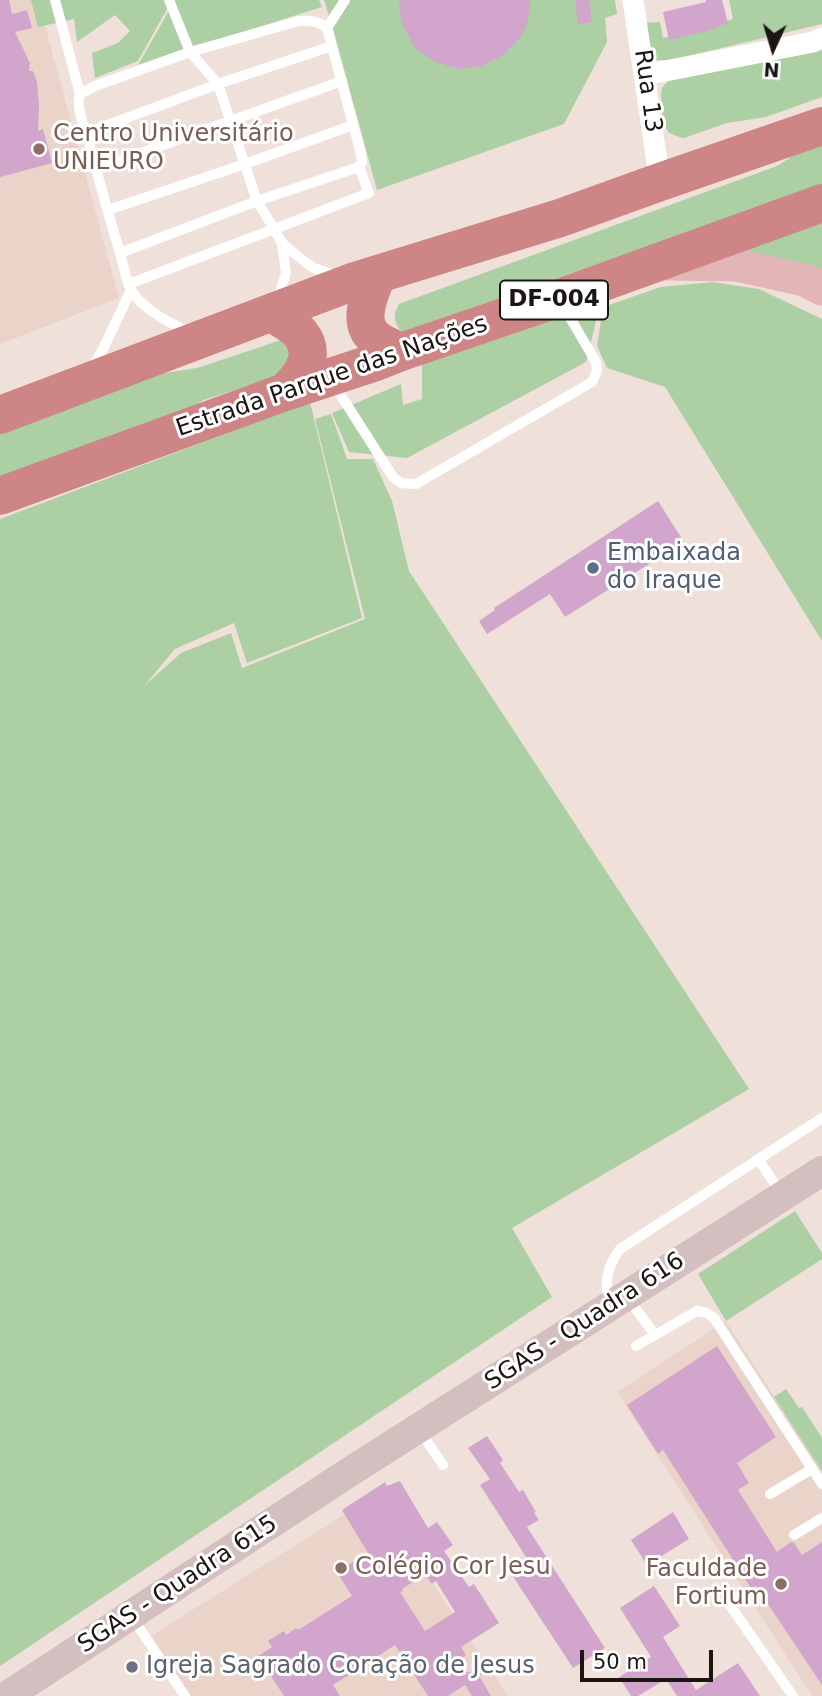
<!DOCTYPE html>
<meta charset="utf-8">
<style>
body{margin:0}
#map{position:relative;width:822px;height:1696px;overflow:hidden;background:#efe1da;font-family:"DejaVu Sans",sans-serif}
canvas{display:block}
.north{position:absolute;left:738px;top:14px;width:70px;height:70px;-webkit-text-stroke:5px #fff;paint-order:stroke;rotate:184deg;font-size:19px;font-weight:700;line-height:28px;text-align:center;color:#1b1614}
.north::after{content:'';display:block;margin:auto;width:24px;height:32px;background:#1b1614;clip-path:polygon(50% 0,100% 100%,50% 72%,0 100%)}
.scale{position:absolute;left:580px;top:1650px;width:133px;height:32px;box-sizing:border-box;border:4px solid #1b1614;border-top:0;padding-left:9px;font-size:21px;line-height:24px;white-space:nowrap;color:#1b1614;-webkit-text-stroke:5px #fff;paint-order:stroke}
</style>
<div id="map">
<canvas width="822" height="1696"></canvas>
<div class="north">N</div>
<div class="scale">50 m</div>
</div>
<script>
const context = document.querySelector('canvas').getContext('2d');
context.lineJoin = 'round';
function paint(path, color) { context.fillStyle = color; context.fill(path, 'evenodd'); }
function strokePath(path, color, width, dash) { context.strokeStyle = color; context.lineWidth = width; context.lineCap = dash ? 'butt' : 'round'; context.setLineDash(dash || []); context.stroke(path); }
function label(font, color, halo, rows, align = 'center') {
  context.font = font + ' "DejaVu Sans",sans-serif'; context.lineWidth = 6; context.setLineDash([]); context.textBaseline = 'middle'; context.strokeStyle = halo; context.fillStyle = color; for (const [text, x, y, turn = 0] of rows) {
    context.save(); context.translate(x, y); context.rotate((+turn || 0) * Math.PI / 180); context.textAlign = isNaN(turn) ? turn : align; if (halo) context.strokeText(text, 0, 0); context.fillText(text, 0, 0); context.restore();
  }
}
paint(new Path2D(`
 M0,0H38L119,298L0,344Z
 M726,1321L822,1471V1696H812L617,1392Z
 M374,1496L508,1696H183L146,1639Z`), '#ead4ca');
paint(new Path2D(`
 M31,0H172L138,61L95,78L92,53L118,43L130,31L115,15L77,42L74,19L38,27Z
 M175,0H319L322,7L138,65Z
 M324,0H615L617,14L605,18L607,42L564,124L377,190L334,32Z
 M729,0H822V24L671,60H654L640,23L660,22L663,38L733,19Z
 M822,47V97L766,117L727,123L684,138L679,137L669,133L663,123L661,94L662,88L669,80Z
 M822,140V186L402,332C393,323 393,314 399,304L777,166L808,146Z
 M822,219V274C791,262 770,255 737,250Z
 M713,282L759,289L822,319V641L665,387L607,368L597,346L602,314L606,306L661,287Z
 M581,306L597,317L586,362L407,458L349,452L332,413L401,384L403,405L422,399V356Z
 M281,340L293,345L289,372L204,400L168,421L0,483V431L158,374L197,368Z
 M310,402L362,618L247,663L234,623L175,649L144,686L181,653L231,633L242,668L365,619L315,419L331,414L347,459H373L392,501L409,571L749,1089L512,1228L552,1297L0,1666V519Z
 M795,1211L822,1253V1259L726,1321L698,1274Z
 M786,1389L799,1408L802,1407L822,1438V1471L774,1397Z`), '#accfa4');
paint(new Path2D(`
 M0,0H9L12,14L27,10L32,28L15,32L30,63L29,71H33L37,82L39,106L38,131L43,129L52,163L0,177Z
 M399,0H530V9L526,27L520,38L504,55L482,66L458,69L435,62L415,48L403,26L400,14Z
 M575,0H589L592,22L578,25Z
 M706,0H722L728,23L703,32L669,40L663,12L706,2Z
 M658,501L684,542L565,617L550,594L487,634L479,621L495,610L494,608Z
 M717,1346L776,1437L737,1463L749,1483L738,1490L777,1552L791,1542L794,1543L802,1555L822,1542V1685L756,1586L751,1588L663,1450L658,1454L627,1405Z
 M487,1436L503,1460L500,1463L519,1492L523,1490L536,1512L534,1513L539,1520L527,1527L605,1648L573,1668L508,1569L526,1557L480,1485L490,1479L468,1448Z
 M400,1481L428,1528L437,1522L453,1545L444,1551L469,1587L474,1584L499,1623L461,1647L466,1655L443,1671L483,1673L479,1676L491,1696H472L465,1685L448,1696H428L395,1645L333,1685L340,1696H284L258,1656L272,1647L268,1641L284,1631L286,1635L296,1628L298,1630L352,1596L337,1572L368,1553L342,1510L385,1482L387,1486ZM425,1574L432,1584L436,1581L455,1612L425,1631L400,1592L403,1591L402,1589Z
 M673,1512L689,1539L647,1565L631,1540Z
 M654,1586L680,1626L663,1637L696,1690L738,1663L760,1696H677L666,1679L638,1696H631L619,1677L651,1657L620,1608Z`), '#d2a6cc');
strokePath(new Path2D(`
 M55,0L80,94
 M169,0L190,52L218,84L257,201L274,229L282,243L305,262L314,268L336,276
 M327,28L345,0
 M86,133L218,84L332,46
 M96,169L342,81
 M108,210L245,164L353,125
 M120,253L257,201L359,167
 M129,284L369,193L359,167L362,162L361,154L327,28C318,21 310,20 299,21L190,52L95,86L80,94C75,106 86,133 90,146C99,181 109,216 119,250C123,262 126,282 132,292C146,311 168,322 189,332
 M277,301L286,273L282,243
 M91,369L103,349L131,290
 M333,383L393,477L401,483L416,484L592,382L597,371L596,362L562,304
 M758,1159L781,1193
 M628,1298L655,1335
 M608,1305C605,1280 606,1269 620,1249L822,1118
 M636,1346L697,1311L707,1313L714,1318L822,1484
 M420,1431L443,1465
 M770,1494L812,1469
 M794,1535L822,1518
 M727,1601L793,1696
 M132,1617L185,1696`), '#fff', 10);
strokePath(new Path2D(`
 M633,0L660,182
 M645,75L813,42L822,38`), '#fff', 21);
strokePath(new Path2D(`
 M7,1696L348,1473L822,1171`), '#d3bfbf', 30);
strokePath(new Path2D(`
 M665,264L736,265L804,280L822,289`), '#e2b6b6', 33);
strokePath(new Path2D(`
 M377,275C370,294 356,322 375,338C382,344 393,348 401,352
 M272,313C281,319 293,325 300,333C318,355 301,377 285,392
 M0,415L352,282L560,218L660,182L822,126
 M0,496L285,392L373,363L401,352L559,298L822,203`), '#ce8585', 38);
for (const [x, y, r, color] of [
 [39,149,7,"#8d6e63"],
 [593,568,7,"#5c6f8a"],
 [341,1568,7,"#8d6e63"],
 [781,1584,7,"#8d6e63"],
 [132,1667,7,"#6b7280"]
]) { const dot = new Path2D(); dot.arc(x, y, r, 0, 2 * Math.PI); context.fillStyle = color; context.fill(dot); strokePath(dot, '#fff', 2.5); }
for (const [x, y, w] of [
 [554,300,108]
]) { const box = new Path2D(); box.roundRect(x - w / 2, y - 19.5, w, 39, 5); context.fillStyle = '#fff'; context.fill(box); strokePath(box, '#1b1614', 2); }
label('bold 23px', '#1b1614', null, [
 ["DF-004",554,300]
]);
label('24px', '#1b1614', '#fff', [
 ["Rua 13",647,91,82],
 ["Estrada Parque das Nações",332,377,-19],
 ["SGAS - Quadra 616",585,1322,-33],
 ["SGAS - Quadra 615",178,1585,-33]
]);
label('24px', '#785e54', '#fff', [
 ["Centro Universitário",53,135],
 ["UNIEURO",53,163],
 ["Colégio Cor Jesu",355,1568],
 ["Faculdade",767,1570,"right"],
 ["Fortium",767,1598,"right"]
], 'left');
label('24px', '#4e5e75', '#fff', [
 ["Embaixada",607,554],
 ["do Iraque",607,582]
], 'left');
label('24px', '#5b616d', '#fff', [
 ["Igreja Sagrado Coração de Jesus",146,1667]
], 'left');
</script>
